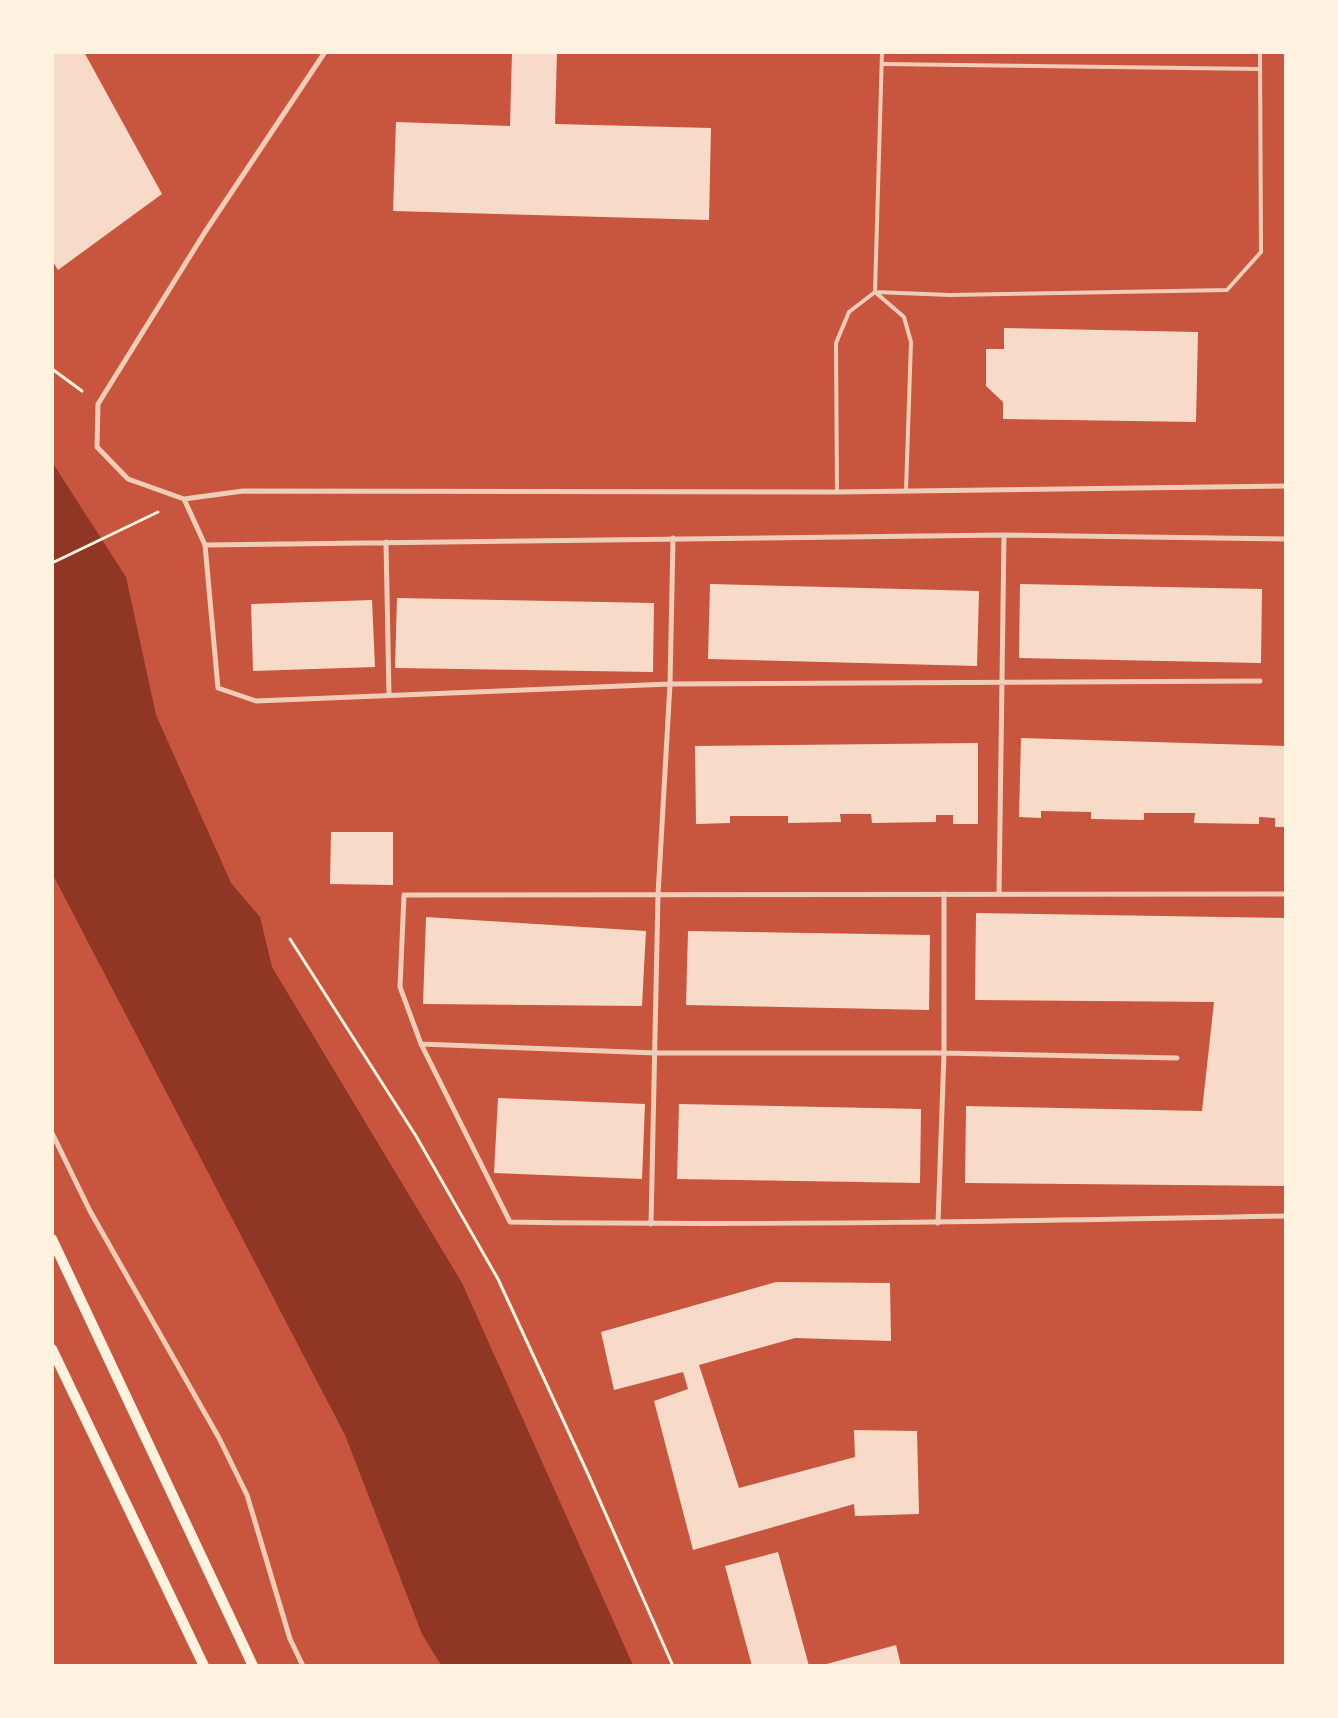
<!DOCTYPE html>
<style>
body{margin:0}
#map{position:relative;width:1338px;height:1718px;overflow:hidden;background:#c8553d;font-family:"Work Sans",sans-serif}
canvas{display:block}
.frame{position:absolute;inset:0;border:54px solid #fff3e0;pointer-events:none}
</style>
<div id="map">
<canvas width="1338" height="1718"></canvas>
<div class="frame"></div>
</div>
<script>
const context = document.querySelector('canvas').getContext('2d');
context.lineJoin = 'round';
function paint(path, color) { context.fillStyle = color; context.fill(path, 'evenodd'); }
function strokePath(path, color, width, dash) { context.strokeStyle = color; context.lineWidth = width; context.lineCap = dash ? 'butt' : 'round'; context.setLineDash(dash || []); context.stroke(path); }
paint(new Path2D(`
 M52,462L126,577L156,715L231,883L260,917L272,967L462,1283L633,1665H441L422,1634L345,1435L53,875Z`), '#8f3625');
paint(new Path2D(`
 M52,52H84L162,194L58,270L52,260Z
 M512,52H557L555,124L711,128L709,220L393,211L396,122L510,126Z
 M1004,328L1198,332L1196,422L1003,419V402L986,386V349H1004Z
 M710,584L979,591L977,666L708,659Z
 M1020,584L1262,589L1261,663L1019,658Z
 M397,598L654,603L653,672L395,668Z
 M372,600L375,667L253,671L251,604Z
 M1021,738L1286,746V827H1275V818L1259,817V824L1194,823L1195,813H1144V820L1091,819V812L1041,811V818L1019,817Z
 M978,743V824H953V815H936V822L872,823L871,814H840L841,822L788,823V816H730V823L696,824L695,746Z
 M331,832H393V885L330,884Z
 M976,913L1286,918V1186L965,1183L966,1106L1202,1111L1214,1002L975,1000Z
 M426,917L646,931L642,1006L423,1004Z
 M688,931L930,935L929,1010L686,1005Z
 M498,1098L645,1104L642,1179L494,1173Z
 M679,1104L921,1109L920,1183L677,1179Z
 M776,1282L890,1283L891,1341L795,1338L699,1365L739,1488L855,1457L854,1430L917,1431L919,1514L855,1516L854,1504L693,1550L654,1401L688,1389L683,1372L614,1390L601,1332Z
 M778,1552L809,1666H752L725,1566Z
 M896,1645L901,1666H823V1665Z`), '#f7dbc8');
strokePath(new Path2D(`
 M52,369L82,391
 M52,563L158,512
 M290,939L416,1136L498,1279L588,1474L673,1666`), '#fff3e0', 3);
strokePath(new Path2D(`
 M882,52L875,292L950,295L1227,290L1261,252L1260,52
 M884,64L1260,69
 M837,492L836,343L849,312L875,292L904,317L911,342L906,490`), '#f1ccb7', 4);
strokePath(new Path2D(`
 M325,52L205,232L98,404L97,447L128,479L184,499L243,491L837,492L1286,486
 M184,499L205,545L1004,535L1286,539
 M386,542L389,695
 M205,545L218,688L256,701L670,684L1260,681
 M999,894L1004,535
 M1286,894L404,895L400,987L421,1044L510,1222C768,1226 1027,1221 1286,1216
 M421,1044L656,1053H944L1177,1058
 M52,1133L90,1211L219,1438L247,1495L290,1639L303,1666
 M938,1223L944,1053V894
 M651,1224L658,895L670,684L673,538`), '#f1ccb7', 5);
strokePath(new Path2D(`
 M52,1239L253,1666
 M52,1349L204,1666`), '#fff3e0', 10);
</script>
